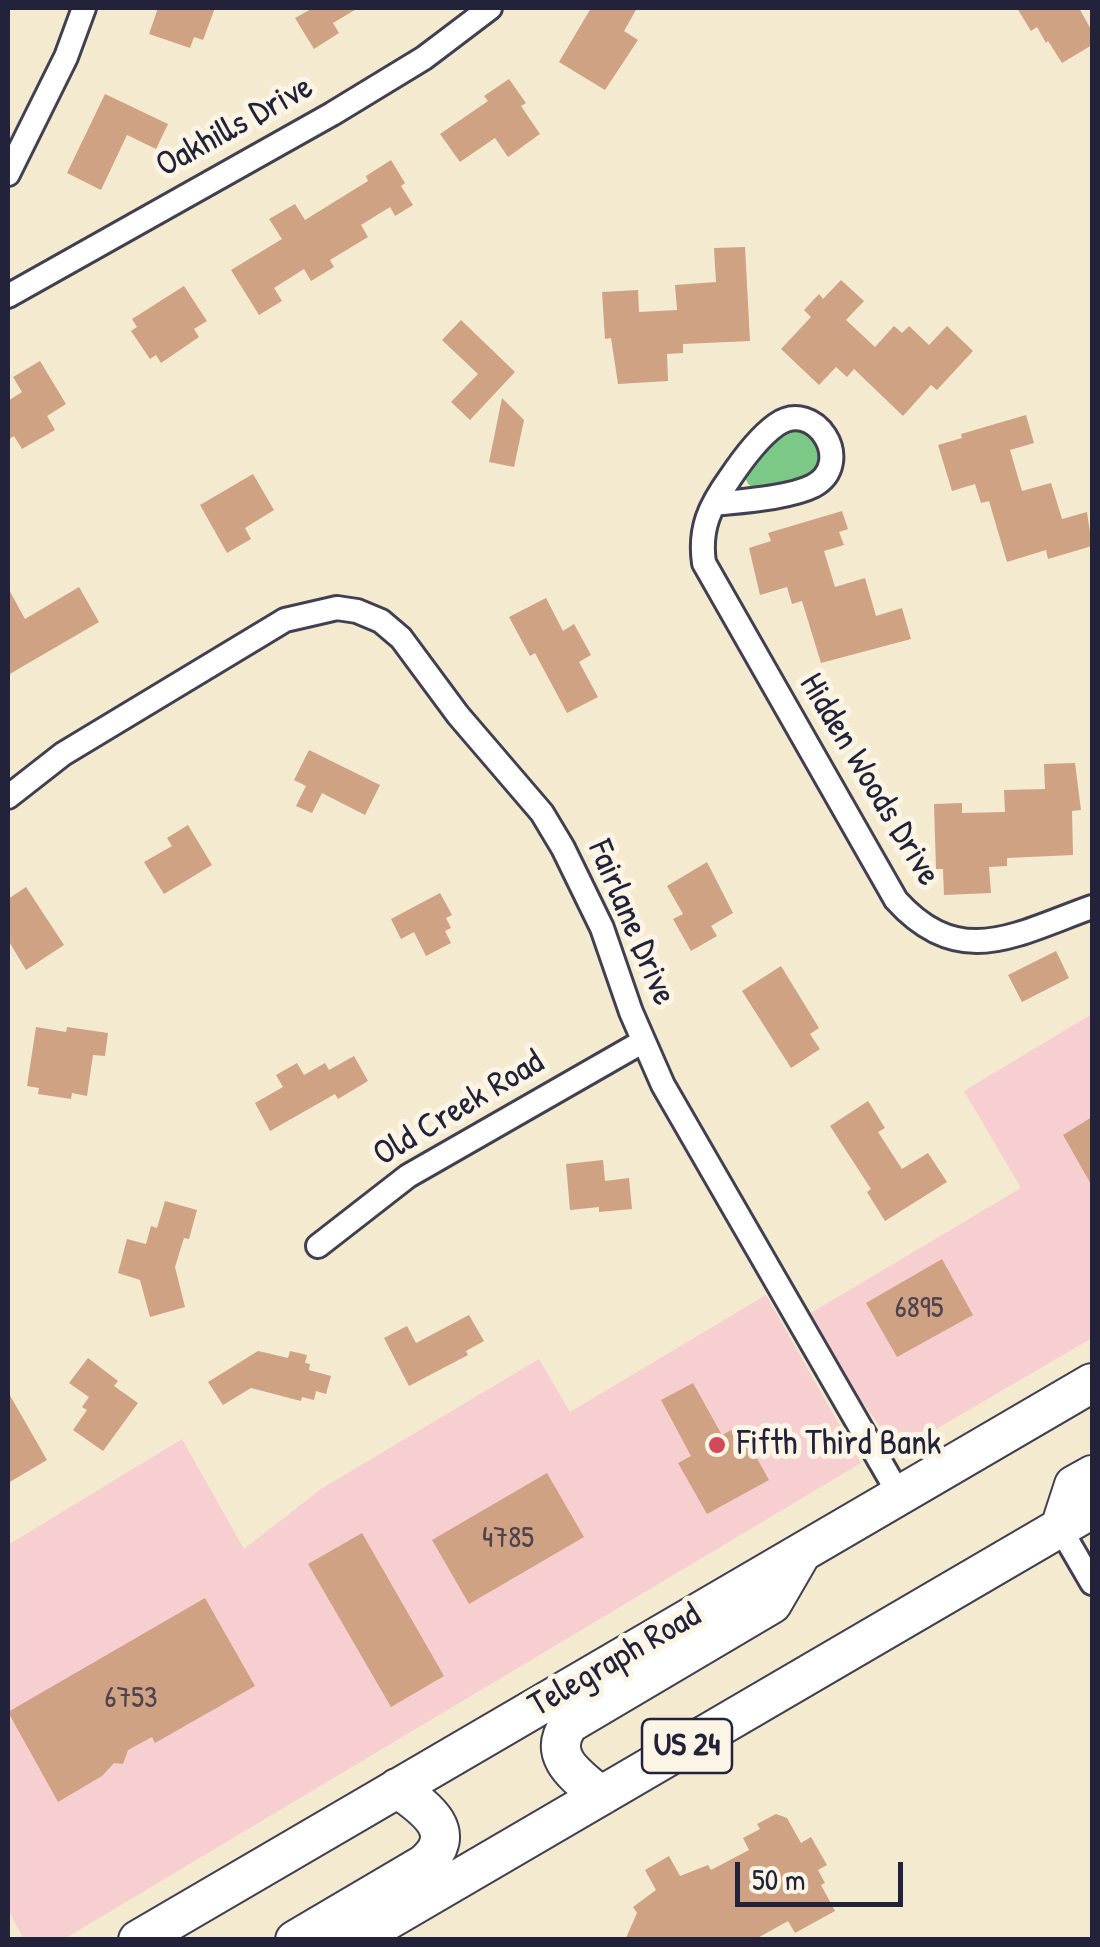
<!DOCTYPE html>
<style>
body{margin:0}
#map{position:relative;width:1100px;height:1947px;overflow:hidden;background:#f3ead0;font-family:"Patrick Hand",sans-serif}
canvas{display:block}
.frame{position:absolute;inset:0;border:10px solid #22223b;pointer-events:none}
.scale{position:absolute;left:735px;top:1862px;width:168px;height:45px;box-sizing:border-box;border:5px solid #22223b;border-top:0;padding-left:12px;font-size:30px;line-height:35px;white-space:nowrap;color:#22223b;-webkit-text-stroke:8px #fcf5e5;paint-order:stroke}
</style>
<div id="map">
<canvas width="1100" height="1947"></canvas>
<div class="frame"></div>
<div class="scale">50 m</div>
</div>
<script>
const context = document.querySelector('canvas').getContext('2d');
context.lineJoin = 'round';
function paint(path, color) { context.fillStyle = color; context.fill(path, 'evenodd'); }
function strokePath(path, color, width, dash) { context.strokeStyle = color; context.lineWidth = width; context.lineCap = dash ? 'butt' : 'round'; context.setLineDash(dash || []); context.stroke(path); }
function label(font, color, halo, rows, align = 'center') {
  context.font = font + ' "Patrick Hand",sans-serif'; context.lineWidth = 10; context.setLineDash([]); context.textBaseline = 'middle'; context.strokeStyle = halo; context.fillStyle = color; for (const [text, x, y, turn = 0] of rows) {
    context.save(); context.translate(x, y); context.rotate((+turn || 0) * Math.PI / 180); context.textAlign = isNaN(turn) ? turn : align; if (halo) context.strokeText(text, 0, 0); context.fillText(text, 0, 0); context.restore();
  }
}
paint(new Path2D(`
 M1092,1014V1338L931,1432L893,1444L854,1391L809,1314L1021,1188L964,1091Z
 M766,1295L861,1463L64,1939H24L8,1910V1545L182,1439L244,1549L321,1489L539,1359L570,1412Z`), '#f7cfd0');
paint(new Path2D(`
 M799,429L817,438C829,485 790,481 756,488L749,485L745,478C753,458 776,431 799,429Z`), '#7cc886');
paint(new Path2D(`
 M158,8H215L203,40L194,37L190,48L149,34Z
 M313,8H358L333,23L339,33L314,49L295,18Z
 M591,8H637L624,31L638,40L605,90L559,62Z
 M1017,8H1079L1092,31V45L1062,63L1048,41L1046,43L1037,27L1031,31Z
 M509,79L526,103L521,106L540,134L508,157L495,138L460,162L440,134L488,101L484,96Z
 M105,94L168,124L156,149L127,135L101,190L67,173Z
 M391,160L405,183L401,186L413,205L395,216L390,207L361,225L368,237L330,260L334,267L311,281L304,269L274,288L282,301L259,315L231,270L282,239L269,219L295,204L305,220L368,181L366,176Z
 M745,247L750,341L683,344V353L667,354L668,381L618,384L611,338L605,339L602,292L638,290L639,312L677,310L675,285L716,282L714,248Z
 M841,280L864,301L846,320L875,347L894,326L902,333L909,326L929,345L947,326L973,351L937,390L931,385L903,416L854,369L847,377L836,367L819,385L781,349L811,317L804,310L819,294L823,299Z
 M184,286L207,321L194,329L199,337L161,363L156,355L150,359L131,331L137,327L132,319Z
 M461,320L515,372L470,420L451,402L478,374L442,340Z
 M40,361L66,404L47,416L55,430L22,449L14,436L8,440V401L22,392L13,377Z
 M502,398L524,420L514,467L489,462Z
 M1026,415L1034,443L1010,450L1022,491L1051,483L1062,519L1087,512L1092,546L1048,559L1046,550L1007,562L989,501L981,503L975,484L952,491L938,445L962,438L961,434Z
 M253,474L274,510L245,528L251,539L227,553L200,505Z
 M842,511L848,529L839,532L844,545L824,551L835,587L865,578L876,616L902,608L911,639L821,663L802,601L792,604L787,587L760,595L749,548L771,541L768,533Z
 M79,587L99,622L8,675V588L25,619Z
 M546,598L563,631L574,624L591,655L579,662L598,697L567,713L535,653L530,656L509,617Z
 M309,750L380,785L365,815L322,793L312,813L296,806L306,786L294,780Z
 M1075,763L1081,810L1072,811L1073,855L1007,858V866L989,867L991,893L944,895L943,869H936L934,804L962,803V813L1005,812L1004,790L1045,789L1044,764Z
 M188,825L212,865L164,894L144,862L172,846L167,838Z
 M707,862L733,913L711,926L717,936L691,951L673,919L683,914L667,886Z
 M26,887L64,945L26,970L8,940V899Z
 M440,893L452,915L446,918L451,928L445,931L451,943L426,956L414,932L401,939L391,919Z
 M1056,951L1069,978L1022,1002L1008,975Z
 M781,966L819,1028L810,1034L820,1049L791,1068L742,991Z
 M36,1027L66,1032L67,1027L108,1033L105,1056L93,1055L87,1096L72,1093L71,1099L38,1094L39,1088L27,1086Z
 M354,1056L368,1081L338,1099L335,1094L270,1131L255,1103L283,1087L276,1075L297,1063L304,1075L325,1063L329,1070Z
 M868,1101L885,1128L878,1132L902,1169L928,1153L947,1182L885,1221L867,1192L871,1189L830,1126Z
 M1092,1117V1186L1063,1135Z
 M603,1160L605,1181L629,1178L632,1209L599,1212V1207L570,1210L566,1164Z
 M165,1201L197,1210L189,1239L184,1238L175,1267L185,1307L150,1317L140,1280L118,1273L127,1239L146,1244L151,1226L157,1228Z
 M942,1259L973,1315L897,1357L866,1303Z
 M469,1315L484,1341L466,1351L468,1355L409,1386L384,1338L407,1326L416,1343Z
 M258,1351L288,1358L290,1351L307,1355L305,1363L310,1364L309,1370L331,1376L326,1394L316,1391L314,1400L302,1397L301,1401L251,1388L223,1405L208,1382Z
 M88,1358L118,1381L114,1386L138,1403L103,1451L73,1430L87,1410L82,1407L89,1397L69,1383Z
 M693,1383L722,1435L739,1426L769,1480L707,1514L678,1463L691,1456L661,1400Z
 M8,1392L47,1460L8,1483Z
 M547,1473L584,1537L469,1604L432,1540Z
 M362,1533L444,1676L391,1707L308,1564Z
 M205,1598L255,1686L155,1743L152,1737L128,1750L123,1764L114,1763L102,1776L58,1802L8,1712Z
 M776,1814L787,1818L801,1843L811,1837L827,1865L818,1870L825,1883L821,1885L835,1911L795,1933L788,1921L754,1940H625L637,1913L633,1907L656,1890L645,1870L669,1856L680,1876L708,1865L711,1870L749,1850L743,1838L760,1829L757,1824Z`), '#cfa284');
const minor = new Path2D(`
 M8,174L66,57L84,8
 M8,296L332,114L424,58L490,8
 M714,504C741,501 789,498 813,486C856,463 815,397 776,425C758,438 742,460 730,478C710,506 699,528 704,563L896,900C960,971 1016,934 1092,907
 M8,797L63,754L285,620L337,608L357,611L381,621L401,638L458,715L542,813L563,848L602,928L631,1012L663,1085L900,1496
 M318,1246L408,1176L642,1042
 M1060,1528L1092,1583`);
const trunk = new Path2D(`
 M1060,1528L1074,1485L1092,1475
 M601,1796C577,1776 546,1757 569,1724L772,1604L801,1554
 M138,1940L1092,1383
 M295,1940L424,1864C462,1832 424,1807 397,1788
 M354,1940L1092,1509`);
strokePath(minor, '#414051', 28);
strokePath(trunk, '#414051', 42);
strokePath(minor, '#fff', 22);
strokePath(trunk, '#fff', 38);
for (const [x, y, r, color] of [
 [717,1445,10,"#d1495b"]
]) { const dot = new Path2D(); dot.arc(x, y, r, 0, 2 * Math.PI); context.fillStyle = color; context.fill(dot); strokePath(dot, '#fcf5e5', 4); }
label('30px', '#4d424d', null, [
 ["6895",919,1309],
 ["4785",508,1539],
 ["6753",131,1699]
]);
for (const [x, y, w] of [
 [687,1746,90]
]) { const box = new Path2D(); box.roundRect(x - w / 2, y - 27, w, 54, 8); context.fillStyle = '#fcf5e5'; context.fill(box); strokePath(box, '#22223b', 2.5); }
label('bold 32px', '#22223b', null, [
 ["US 24",687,1746]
]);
label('35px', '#22223b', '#fcf5e5', [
 ["Oakhills Drive",235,127,-29],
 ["Hidden Woods Drive",869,780,59],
 ["Fairlane Drive",631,923,67],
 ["Old Creek Road",459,1109,-31],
 ["Telegraph Road",615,1661,-30]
]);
label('35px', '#22223b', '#fcf5e5', [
 ["Fifth Third Bank",737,1445]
], 'left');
</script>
